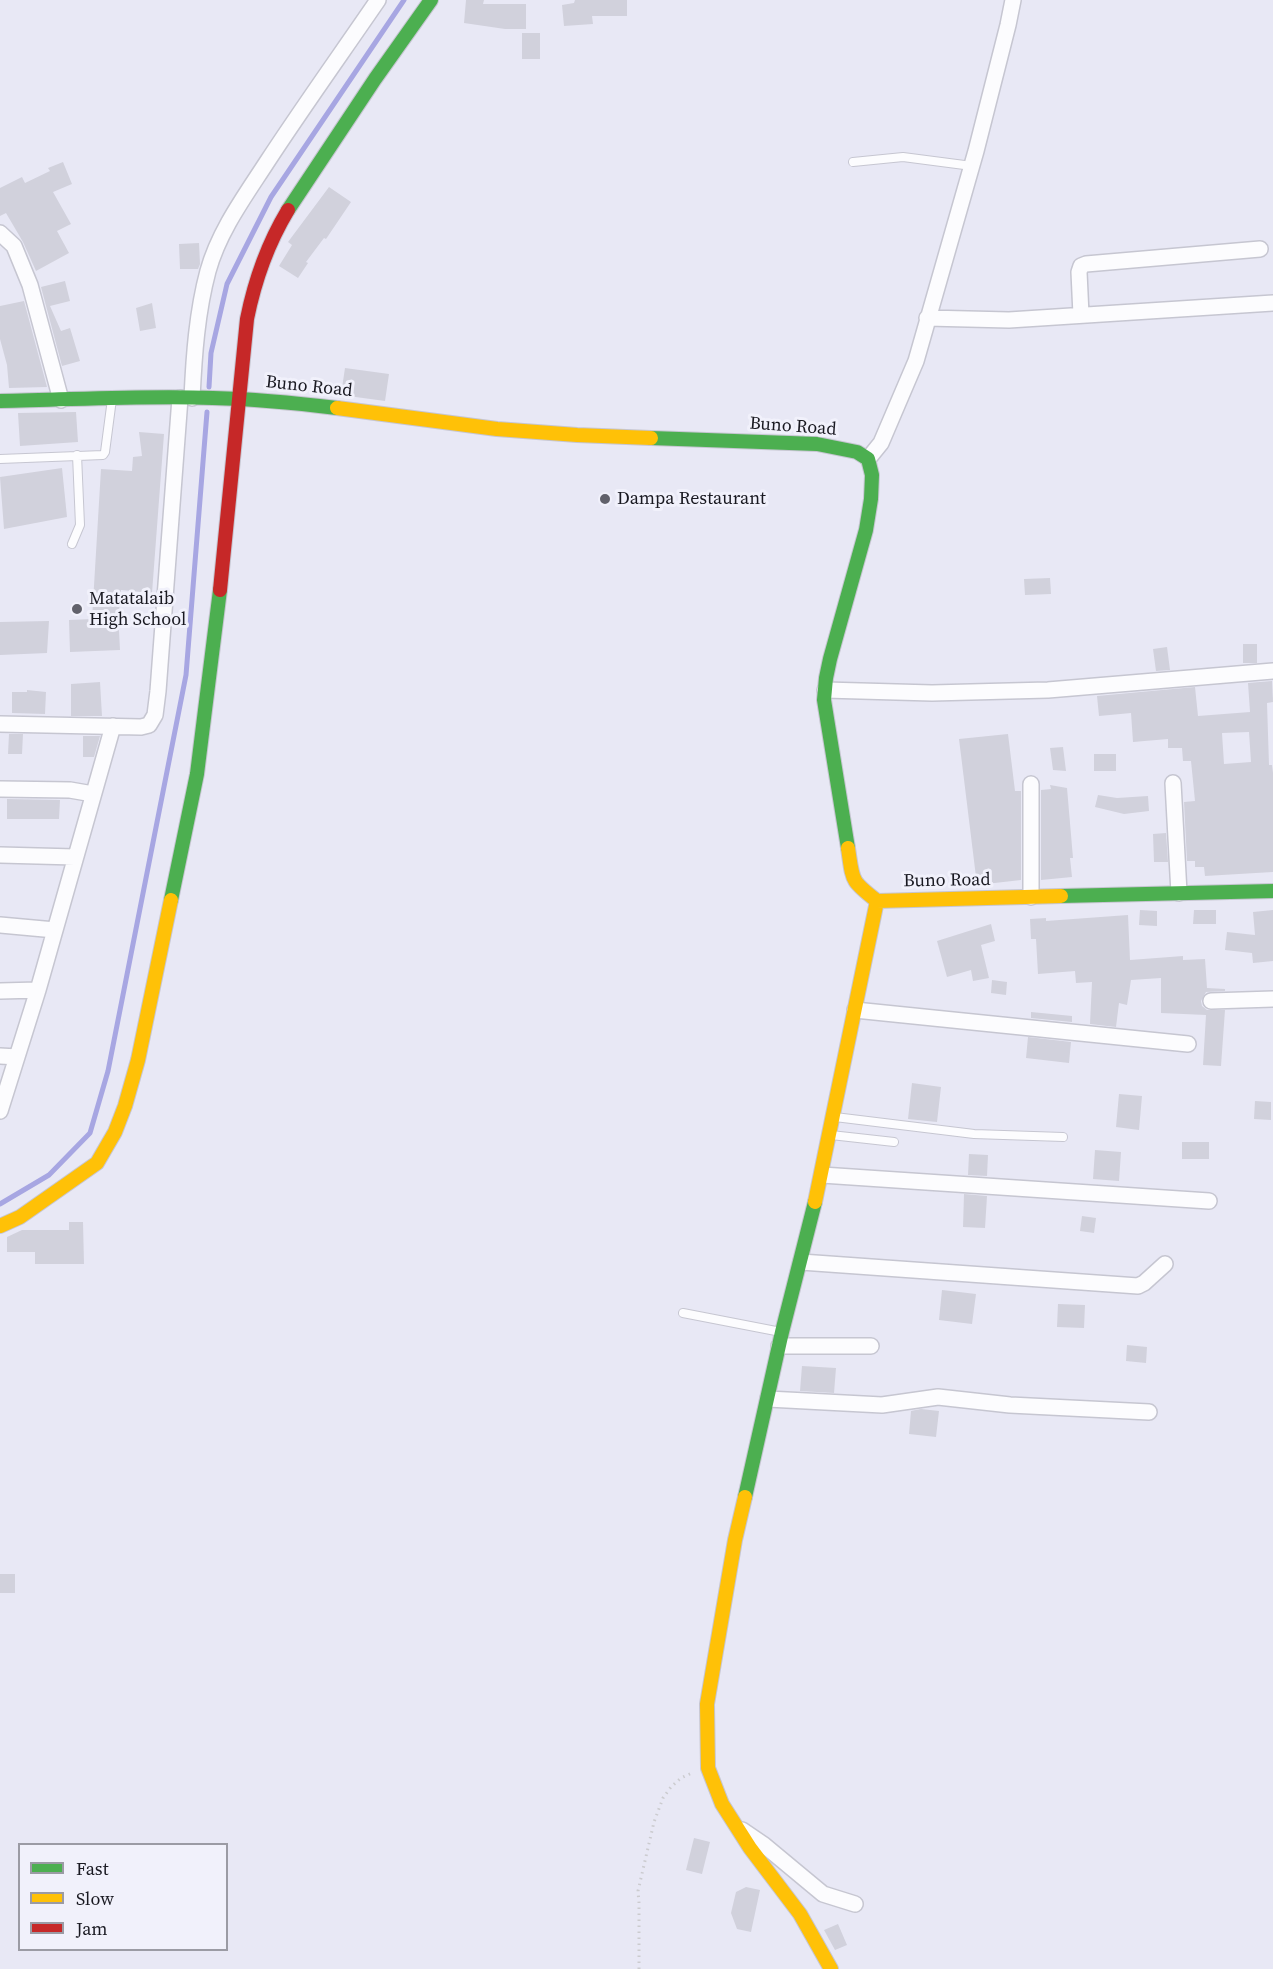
<!DOCTYPE html>
<style>
body{margin:0}
#map{position:relative;width:1273px;height:1969px;overflow:hidden;background:#e8e8f5;font-family:"Source Serif 4",serif}
canvas{display:block}
.legend{position:absolute;left:18px;top:1843px;width:210px;height:108px;box-sizing:border-box;background:#f1f1fb;border:2px solid #9b9ba4;margin:0;padding:8px 10px;list-style:none;font-size:18px;color:#191921}
.legend li{display:flex;align-items:center;gap:12px;height:30px}
.legend b{width:30px;border:2px solid #9b9ba4}
</style>
<div id="map">
<canvas width="1273" height="1969"></canvas>
<ul class="legend">
<li><b style="height:8px;background:#4caf50"></b>Fast</li>
<li><b style="height:8px;background:#ffc107"></b>Slow</li>
<li><b style="height:8px;background:#c62828"></b>Jam</li>
</ul>
</div>
<script>
const context = document.querySelector('canvas').getContext('2d');
context.lineJoin = 'round';
function strokePath(path, color, width, dash) { context.strokeStyle = color; context.lineWidth = width; context.lineCap = dash ? 'butt' : 'round'; context.setLineDash(dash || []); context.stroke(path); }
function paint(path, color) { context.fillStyle = color; context.fill(path, 'evenodd'); }
function label(font, color, halo, rows, align = 'center') {
  context.font = font + ' "Source Serif 4",serif'; context.lineWidth = 6; context.setLineDash([]); context.textBaseline = 'middle'; context.strokeStyle = halo; context.fillStyle = color; for (const [text, x, y, turn = 0] of rows) {
    context.save(); context.translate(x, y); context.rotate((+turn || 0) * Math.PI / 180); context.textAlign = isNaN(turn) ? turn : align; if (halo) context.strokeText(text, 0, 0); context.fillText(text, 0, 0); context.restore();
  }
}
strokePath(new Path2D(`
 M209,387L211,353L227,284L271,197L404,0
 M0,1204L49,1175L90,1133L108,1071L186,675L207,412`), '#a7a6e2', 5);
paint(new Path2D(`
 M466,0H484L483,4H526V29H505L464,23Z
 M575,0H627V16H592L593,24L564,26L562,5L574,3Z
 M522,33H540V59H522Z
 M63,162L72,184L53,192L71,224L57,231L69,253L36,271L23,242L6,213L0,216V188L22,177L25,183L50,171L48,168Z
 M329,187L351,202L326,239L324,238L306,262L308,263L298,278L279,266L292,245L288,242Z
 M199,243L200,264L198,269H180L179,244Z
 M65,281L70,301L50,306L61,331L70,328L80,361L62,366L41,287Z
 M24,301L47,387L9,388L7,365L0,339V306Z
 M152,303L156,328L140,331L136,308Z
 M345,368L389,374L385,401L341,395Z
 M76,412L78,442L20,446L18,413Z
 M139,432L164,434L152,593L121,590L119,612H118L120,650L70,652L69,620L92,619L101,469L132,471L133,457L142,456Z
 M62,468L67,517L4,529L0,477Z
 M1050,578L1051,594L1025,595L1024,579Z
 M49,621L47,653L0,655V622Z
 M1243,644H1257V663H1243Z
 M1167,647L1170,670L1156,671L1153,649Z
 M1272,681L1273,702L1267,703L1269,765H1272L1273,773V872L1205,876L1204,867H1195V861H1187L1184,802L1195,801L1191,761H1183L1182,748H1168V739L1133,742L1131,713L1099,716L1097,696L1195,687L1198,716L1250,712L1248,683ZM1249,732L1251,762L1224,764L1222,733Z
 M100,682L102,716H71V684Z
 M27,690L46,692L45,714L12,713V692H27Z
 M9,734H23L22,754H8Z
 M1008,734L1015,791H1021V880L977,885L959,739Z
 M83,736H100L94,757H83Z
 M1063,747L1066,771L1053,770L1050,748Z
 M1094,754H1116V771H1094Z
 M1050,785L1067,788L1073,858H1070L1072,877L1041,880V790L1051,789Z
 M1098,795L1117,798L1148,796L1149,811L1124,814L1095,807Z
 M7,799L60,800L59,819H7Z
 M1166,833L1168,862H1154L1153,834Z
 M1140,910L1157,911V926L1139,925Z
 M1194,910H1216V924H1193Z
 M1273,910V961L1253,963L1252,953L1225,950L1227,932L1255,935L1253,912Z
 M1128,915L1130,960L1183,956V960L1205,959L1207,988L1225,989V991L1206,992L1201,1001L1202,1006L1207,1010H1225L1221,1066L1203,1065L1206,1015L1161,1013V978L1131,980L1127,1005L1119,1003L1116,1027L1090,1024L1092,982L1076,983L1075,971L1038,974L1036,939H1031L1030,919L1046,918V921Z
 M991,924L995,941L981,945L989,978L973,981L971,970L947,977L937,941Z
 M992,980L1007,982L1006,995L991,993Z
 M1031,1012L1072,1016V1022L1031,1018Z
 M1028,1037L1071,1042L1069,1063L1026,1058Z
 M912,1083L941,1087L937,1122L908,1119Z
 M1119,1094L1142,1096L1139,1130L1116,1127Z
 M1255,1101L1271,1102V1120L1254,1119Z
 M1182,1142H1209V1159H1182Z
 M1095,1150L1121,1152L1119,1181L1093,1179Z
 M969,1154L988,1155L987,1176L968,1175Z
 M964,1194L987,1196L985,1228L963,1227Z
 M1082,1216L1096,1218L1094,1233L1080,1231Z
 M69,1222H83L84,1264H35V1252H7V1237L22,1230H69Z
 M942,1290L976,1294L972,1324L939,1320Z
 M1058,1304L1085,1305L1084,1328L1057,1327Z
 M1127,1345L1147,1347L1146,1363L1126,1361Z
 M802,1366L836,1368L834,1393L800,1391Z
 M921,1409L939,1411L936,1437L909,1434L911,1411Z
 M0,1574H15V1593H0Z
 M694,1838L710,1842L702,1874L686,1870Z
 M746,1887L760,1890L751,1932L737,1929L731,1913L736,1892Z
 M838,1924L847,1945L835,1950L824,1930Z`), '#d1d1dc');
const lane = new Path2D(`
 M853,162L903,157L972,166
 M0,459L103,455L105,452L112,399
 M72,544L80,525L77,455
 M835,1117L974,1134L1063,1137
 M831,1135L894,1142
 M683,1313L781,1332`);
const street = new Path2D(`
 M0,233L14,246L30,285L61,400
 M1081,315L1079,272L1081,266L1086,264L1260,249
 M927,318L1009,320L1273,303
 M192,398C194,355 197,312 208,271C219,231 245,196 267,162C303,107 341,54 378,0
 M868,459L881,443L916,361L976,151L1008,25L1013,0
 M825,690L932,693L1048,690L1273,671
 M0,724L141,727L149,725L155,715L158,691L180,398
 M1173,783L1179,893
 M1031,784V897
 M0,789L70,790L93,794
 M0,855L75,857
 M0,925L55,930
 M0,991L38,990
 M1211,1001L1273,999
 M855,1010L1188,1044
 M0,1056L17,1057
 M0,1111L38,990L113,726
 M822,1175L1209,1201
 M801,1262L1138,1286L1144,1283L1165,1264
 M779,1346H871
 M768,1399L882,1405L938,1397L1010,1405L1149,1412
 M742,1830L764,1845L823,1894L855,1904`);
const fast = new Path2D(`
 M288,210L375,79L431,0
 M0,401C71,400 142,395 213,398C254,399 296,403 337,408
 M651,438L817,444L857,452L868,459L872,475L871,499L866,530L830,659L826,678L824,700L848,848
 M1061,896L1273,891
 M171,900L197,774L220,590
 M745,1497L782,1332L815,1202`);
const slow = new Path2D(`
 M337,408L497,429L577,435L651,438
 M848,848C853,881 850,880 877,901L1061,896
 M815,1202L877,901
 M0,1226L20,1217L97,1163L115,1132L125,1106L138,1060L171,900
 M745,1497L735,1540L707,1704L708,1768L722,1804L750,1848L800,1914L831,1969`);
const jam = new Path2D(`
 M220,590L247,319C255,279 267,245 288,210`);
strokePath(lane, '#c6c6d1', 10);
strokePath(street, '#c6c6d1', 18);
strokePath(fast, '#c6c6d1', 16);
strokePath(slow, '#c6c6d1', 16);
strokePath(jam, '#c6c6d1', 16);
strokePath(new Path2D(`
 M639,1969V1903L638,1891L654,1822L663,1798L671,1787L681,1778L692,1773`), '#cbcbcf', 3, [1.5, 4.5]);
strokePath(lane, '#fcfcfe', 8);
strokePath(street, '#fcfcfe', 15);
strokePath(fast, '#4caf50', 14);
strokePath(slow, '#ffc107', 14);
strokePath(jam, '#c62828', 14);
for (const [x, y, r, color] of [
 [605,499,6,"#61616b"],
 [77,609,6,"#61616b"]
]) { const dot = new Path2D(); dot.arc(x, y, r, 0, 2 * Math.PI); context.fillStyle = color; context.fill(dot); strokePath(dot, '#f1f1fb', 2); }
label('18px', '#191921', '#f1f1fb', [
 ["Buno Road",309,387,6],
 ["Buno Road",793,427,4],
 ["Buno Road",947,881,-1]
]);
label('18px', '#191921', '#f1f1fb', [
 ["Dampa Restaurant",617,499],
 ["Matatalaib",89,599],
 ["High School",89,620]
], 'left');
</script>
